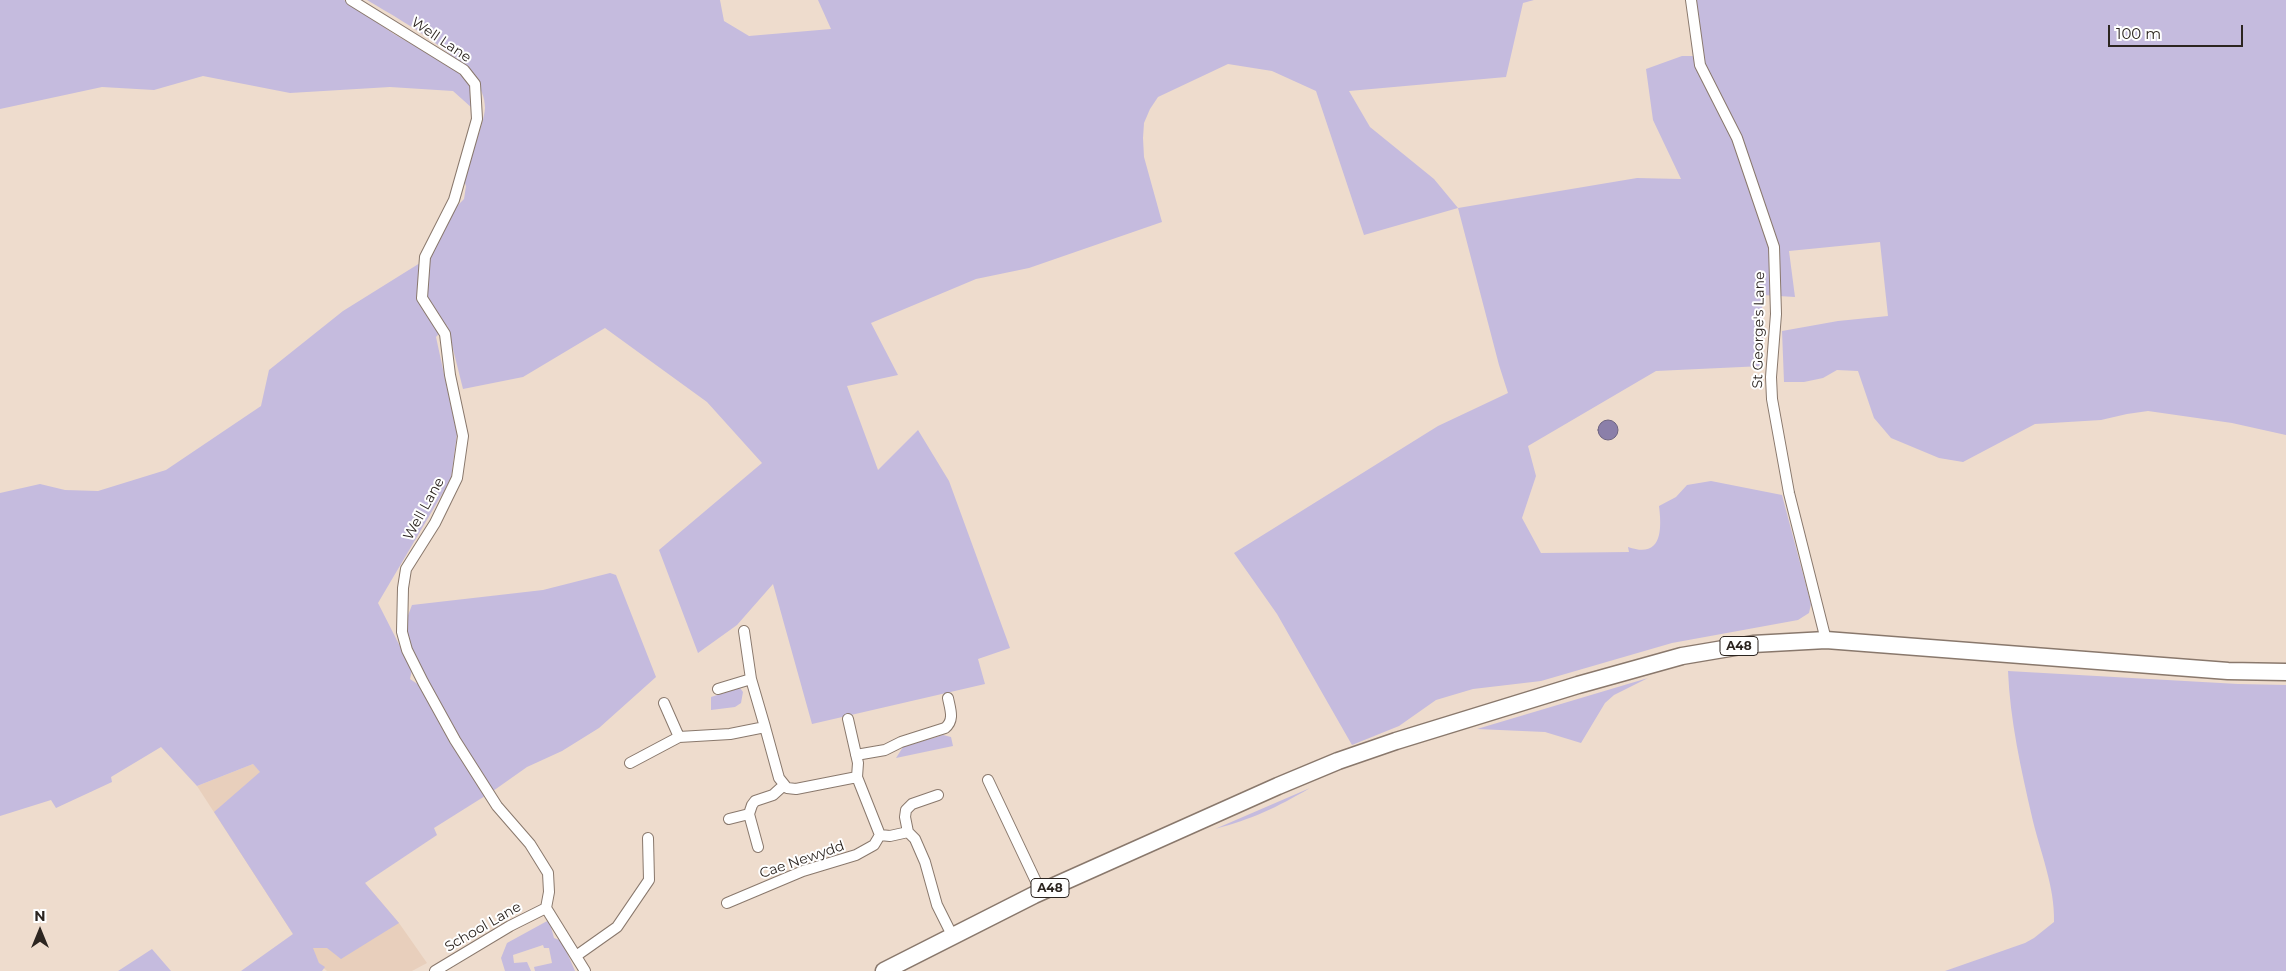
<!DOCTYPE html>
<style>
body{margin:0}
#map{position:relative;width:2286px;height:971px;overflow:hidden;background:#eedccd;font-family:Montserrat,sans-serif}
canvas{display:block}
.north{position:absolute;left:15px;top:906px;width:50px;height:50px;-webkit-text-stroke:4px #fff;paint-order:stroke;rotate:0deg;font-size:14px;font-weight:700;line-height:20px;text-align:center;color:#2c2520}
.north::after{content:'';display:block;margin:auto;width:18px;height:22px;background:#2c2520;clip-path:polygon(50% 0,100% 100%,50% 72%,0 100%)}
.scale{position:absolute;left:2108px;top:25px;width:135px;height:22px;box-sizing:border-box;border:2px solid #2c2520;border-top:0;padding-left:6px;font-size:15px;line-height:18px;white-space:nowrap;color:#2c2520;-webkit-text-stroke:4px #fff;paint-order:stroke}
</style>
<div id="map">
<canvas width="2286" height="971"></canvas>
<div class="north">N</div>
<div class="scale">100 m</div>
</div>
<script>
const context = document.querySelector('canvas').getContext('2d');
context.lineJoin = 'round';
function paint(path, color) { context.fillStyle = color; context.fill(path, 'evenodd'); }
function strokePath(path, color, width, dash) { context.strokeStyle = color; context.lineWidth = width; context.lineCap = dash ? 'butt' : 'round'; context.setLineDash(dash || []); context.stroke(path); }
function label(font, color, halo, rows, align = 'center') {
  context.font = font + ' Montserrat,sans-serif'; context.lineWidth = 4; context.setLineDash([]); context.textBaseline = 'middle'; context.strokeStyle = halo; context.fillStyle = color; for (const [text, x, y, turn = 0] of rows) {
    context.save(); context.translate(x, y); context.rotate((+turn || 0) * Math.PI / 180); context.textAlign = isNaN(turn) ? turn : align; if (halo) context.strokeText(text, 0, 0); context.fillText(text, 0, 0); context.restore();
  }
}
paint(new Path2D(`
 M253,764L365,883L399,923L427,963L412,971H327L319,964L316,957L293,934L197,786Z`), '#e8cfbc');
paint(new Path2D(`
 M0,0H344L394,34L459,71L470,83L472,108L453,91L390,87L290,93L203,76L154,90L102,87L0,109Z
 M367,0H720L724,21L749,36L831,29L818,0H1534L1523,3L1506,77L1349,91L1370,127L1434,179L1458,208L1637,178L1681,179L1653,120L1646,69L1682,56H1693L1686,0H2286V435L2232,423L2148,411L2127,414L2101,420L2035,424L1963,462L1939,458L1891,438L1874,418L1858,371L1837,370L1823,378L1804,382H1784L1782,331L1838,321L1888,316L1880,242L1789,251L1795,297L1762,295L1763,366L1656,371L1528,446L1536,476L1522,518L1541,553L1629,552L1628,547C1662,559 1662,530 1659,506L1676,497L1687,485L1711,481L1782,495L1811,604L1809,613L1798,620L1672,643L1541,681L1473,689L1436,700L1399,726L1352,745L1277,614L1234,553L1438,426L1508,393L1499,365L1458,208L1364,235L1316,91L1272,71L1228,64L1158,97L1150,109L1144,123L1143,138L1144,157L1162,222L1029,268L976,279L871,323L898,375L847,386L878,470L918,430L949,481L1010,648L978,659L985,684L812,724L773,584L737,625L698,653L659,550L762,463L707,402L605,328L523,377L463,389L447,325L436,337L457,434L451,479L378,603L412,670L410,679L419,685L485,796L434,828L437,835L365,883L399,923L341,959L327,948H313L319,963L325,967L322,971H241L293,934L214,812L260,772L253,764L197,786L161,747L111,777L112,782L56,808L51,800L0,816V493L40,484L65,490L98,491L166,470L261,406L269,370L343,311L420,263L451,212L464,199L466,186L463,178C469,161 484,124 485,108C487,66 400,20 367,0Z
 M610,573L616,575L656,677L599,728L562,751L527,767L493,791L457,735L414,662L407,640V618L412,605L543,590Z
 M2008,671L2238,684L2286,685V971H1945L2025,943L2034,938L2054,922C2055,886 2040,852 2032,817C2021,769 2010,720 2008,671Z
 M1648,678L1614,695L1605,703L1581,743L1545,732L1477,729Z
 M740,688L743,692L741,703L735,707L711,710V697Z
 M943,735L951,737L953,746L896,758L903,747Z
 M1310,788C1276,808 1252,819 1215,829Z
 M549,920L554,938L562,941L575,971H535L534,967L552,963L549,948H544L543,945L513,955L514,963L527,962L531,971H505L501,958L507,943Z
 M152,949L171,971H118Z`), '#c5bbde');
const water = new Path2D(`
 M1598 430a10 10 0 1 1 20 0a10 10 0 1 1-20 0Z`);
paint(water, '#8b7fa9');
strokePath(water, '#6e6480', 1);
const street = new Path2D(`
 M351,0L464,70L475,84L477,119L454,200L425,257L422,298L445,334L450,375L463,436L457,478L435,523L406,569L403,588L402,632L407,650L423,682L455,740L497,806L530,844L548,873L549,892L546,908L585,971
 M1691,0L1700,65L1737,138L1774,247L1776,314L1771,377L1772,399L1789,493L1826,640
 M744,631L751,679L765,727
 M718,689L751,679
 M664,703L679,737
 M848,719L858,763L857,777L880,835
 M856,755L885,750L901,742L945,728C955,720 950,709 948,698
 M630,763L679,737L730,734L765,727L779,778L787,788L796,789L857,777
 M988,780L1041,892
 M938,795L912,804L906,810L905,817L908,832L915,839L925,862L937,905L952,935
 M729,819L749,814
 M758,847L749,814L752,805L755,801L773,795L784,785
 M727,903L803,871L856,855L874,845L880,835L890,836L908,832
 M576,956L617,927L649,880L648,838
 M435,971L510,926L546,908`);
const primary = new Path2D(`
 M884,971L1034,895L1278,786L1338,761L1396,741L1578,685L1682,656L1753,644L1826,640L2228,671L2286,672`);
strokePath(street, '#89786c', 12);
strokePath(primary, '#89786c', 19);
strokePath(street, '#fff', 10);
strokePath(primary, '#fff', 16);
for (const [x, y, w] of [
 [1739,646,38],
 [1050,888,38]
]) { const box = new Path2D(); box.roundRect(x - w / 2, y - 9.5, w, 19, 4); context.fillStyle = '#fff'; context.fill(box); strokePath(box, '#2c2520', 1); }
label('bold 12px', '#2c2520', null, [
 ["A48",1739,646],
 ["A48",1050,888]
]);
label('14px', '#2c2520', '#fff', [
 ["Well Lane",441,40,34],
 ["St George's Lane",1759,330,-89],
 ["Well Lane",424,509,-61],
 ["Cae Newydd",802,860,-19],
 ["School Lane",483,927,-30]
]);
</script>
